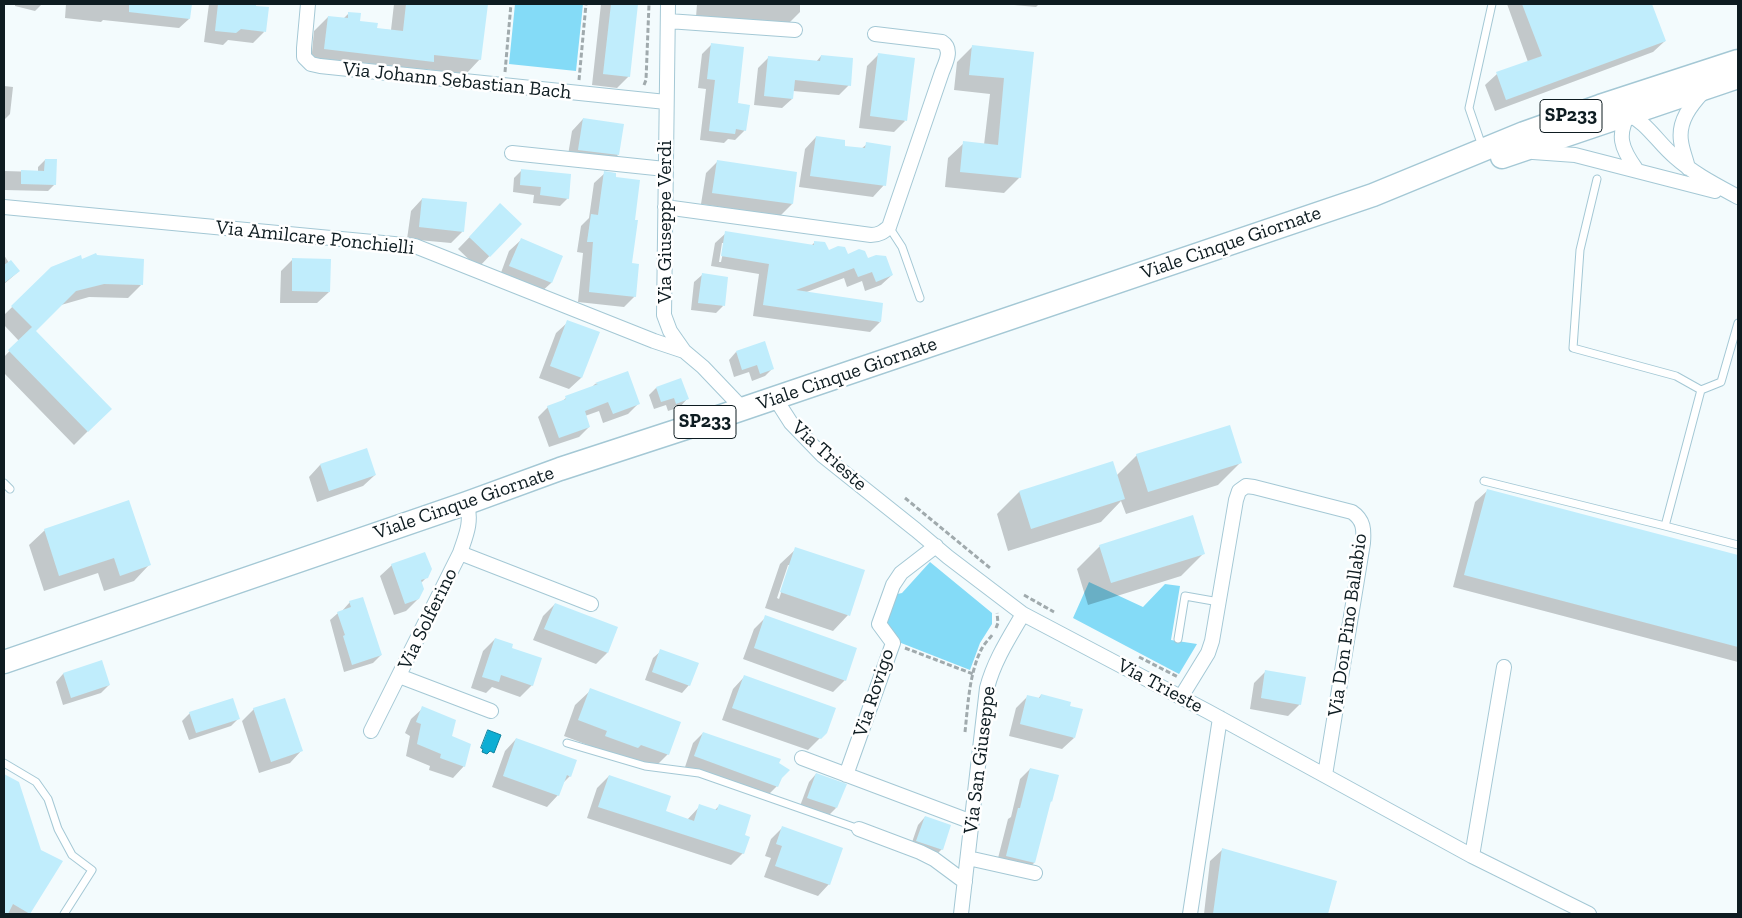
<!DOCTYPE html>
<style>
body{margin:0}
#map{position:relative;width:1742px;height:918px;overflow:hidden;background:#f3fbfd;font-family:"Zilla Slab",serif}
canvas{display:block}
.frame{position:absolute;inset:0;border:5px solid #0e1c21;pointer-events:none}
</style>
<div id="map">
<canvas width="1742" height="918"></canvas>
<div class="frame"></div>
</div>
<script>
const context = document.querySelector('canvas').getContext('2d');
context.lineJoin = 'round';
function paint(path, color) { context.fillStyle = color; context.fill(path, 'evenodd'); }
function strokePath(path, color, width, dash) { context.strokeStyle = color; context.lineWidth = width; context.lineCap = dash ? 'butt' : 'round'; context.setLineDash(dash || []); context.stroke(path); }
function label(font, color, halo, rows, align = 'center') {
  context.font = font + ' "Zilla Slab",serif'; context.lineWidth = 5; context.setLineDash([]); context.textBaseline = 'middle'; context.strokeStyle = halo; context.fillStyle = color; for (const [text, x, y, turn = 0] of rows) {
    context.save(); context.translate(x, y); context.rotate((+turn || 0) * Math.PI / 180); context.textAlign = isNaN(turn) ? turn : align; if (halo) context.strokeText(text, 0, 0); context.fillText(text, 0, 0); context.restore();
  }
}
paint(new Path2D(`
 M515,4H583L576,71L509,64Z
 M930,562L992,613V624L980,643L970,670L896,641L884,624L893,595L902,593Z
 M1089,582L1143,607L1165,584L1180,586L1171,640L1197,644L1179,674L1073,618Z`), '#84dbf7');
const water = new Path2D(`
 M488,730L501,735L494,753L490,751L487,754L482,752L483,749L481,748Z`);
paint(water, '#0daed4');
strokePath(water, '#0d829e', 1);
paint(new Path2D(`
 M15,4H42L35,11L15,6Z
 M66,4H191L189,19L179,28L103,20L101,22L65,18Z
 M209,4H255V7L264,32L253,43L228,40L223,45L204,42Z
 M394,4H486L480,59L466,74L424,69L418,76L311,63L314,31L328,17L343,19L349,13L358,22L376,29L391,30Z
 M601,4H637L629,76L617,88L592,85Z
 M697,4H800V12L777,35L695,30Z
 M1003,4H1039L1036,7Z
 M1507,4H1651L1665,41L1653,52L1495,111L1485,85L1497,74L1528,62Z
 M712,44L745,130L735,140L728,139L724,143L700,140L706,89L698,88L702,54Z
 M972,47L1033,53L1020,177L1004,193L945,187L948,158L964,143L984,145L990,94L954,90L957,62Z
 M879,54L905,121L894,132L859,128L867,66Z
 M821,56L849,85L839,95L793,91L792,99L782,108L754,105L758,68L768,58L816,62Z
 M4,86L13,87L10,114L4,120Z
 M583,119L618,155L606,167L567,161L572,131Z
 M816,137L843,147L861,149L867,144L884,185L873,197L799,187L805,149Z
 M45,160L55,184L48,191L4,190V171L38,172V167Z
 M718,161L796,173L792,204L780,216L701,204L706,173Z
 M522,170L568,198L560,206L533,203L534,195L513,192L514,178Z
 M605,173L614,178L633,221L631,264L635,296L624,307L578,302L583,253L577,252L581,226L589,218L594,183Z
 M422,199L463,231L451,243L407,239L411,211Z
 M489,217L520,224L478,268L458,249Z
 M726,233L811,246L815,242L828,252L847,255L892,275L881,285L865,291L862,281L847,287L844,278L804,293L880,322L870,332L753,316L759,274L711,266L715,243ZM722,243H725L721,262H719Z
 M521,240L562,256L551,283L539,294L499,278L509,251Z
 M4,255L9,263L18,272L4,284Z
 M293,259L329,292L317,303H280L281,271Z
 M82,260L141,285L128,298L89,297L61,305L34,331L110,409L74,445L4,373V357L19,341L4,325V315L52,268Z
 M702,275L723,306L716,313L691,310L694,282Z
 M568,322L581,378L569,389L539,378L556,333Z
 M736,352L772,369L765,376L752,381L749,372L734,377L729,360Z
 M627,373L638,404L628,414L603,423L599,411L585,416L589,427L579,437L549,447L538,417L548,407L561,402L566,398L591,388L595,384Z
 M656,388L687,399L680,407L668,411L666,405L654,409L649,395Z
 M1137,455L1241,462L1218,485L1126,514L1121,501L1101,522L1008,551L997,514L1019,492L1116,476Z
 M320,465L375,475L363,486L317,502L309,477Z
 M1487,491L1738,557V662L1453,587L1475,502Z
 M45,530L149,565L134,581L104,591L98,573L44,591L29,545Z
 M1100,546L1204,553L1181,576L1088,605L1077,569Z
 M796,549L848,615L833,631L765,608L780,564ZM788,565H790L779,599L777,598Z
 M392,565L427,577L421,583L418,599L406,611L394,615L380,576Z
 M350,602L381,655L373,663L344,672L330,620L338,613L342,611Z
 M555,604L617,628L607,653L596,664L533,640L543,616Z
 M766,617L845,680L833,692L743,659L754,629Z
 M495,639L511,648L532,685L520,697L492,687L486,693L471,688L483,651Z
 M661,651L689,685L682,693L645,680L653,658Z
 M101,662L109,685L101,693L63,705L56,682L63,674Z
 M1266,671L1300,704L1288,716L1250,709L1254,683Z
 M744,677L826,732L808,750L722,720L733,689Z
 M591,690L668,754L652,770L624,760L621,763L591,752L593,747L564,736L575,705Z
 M1041,695L1074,738L1062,749L1009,736L1016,708L1028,696L1038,699Z
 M423,708L450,737L464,766L453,778L429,770L430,766L406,756L410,736L405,733L411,719Z
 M254,709L301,751L290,763L259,773L242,721Z
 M190,713L238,719L231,726L189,740L182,721Z
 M703,733L781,777L777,786L767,796L685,767L693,743Z
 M516,739L570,776L562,784L558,795L547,807L492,787L505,751Z
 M1030,769L1051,801L1049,803L1034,863L1024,873L996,866L1008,819L1011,817L1020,779Z
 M816,774L836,808L829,815L800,806L809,782Z
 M4,776L18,783L29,913L28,914H4Z
 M609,776L664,812L687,820L700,806L714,811L719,806L743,836V853L731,865L587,818L597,788Z
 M925,817L942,849L934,857L910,848L918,825Z
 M782,828L829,884L818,896L764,877L771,858L765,856L771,839Z
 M1222,850L1336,882L1327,914H1204L1210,861Z`), '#0003');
paint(new Path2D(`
 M129,4H192L190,19L129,12Z
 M218,4H256V6L269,7L266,32L241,29L236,33L215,31Z
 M406,4H488L481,60L434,55V62L324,49L328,16L348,18V12L361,13L360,21L378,23L377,28L403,31Z
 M611,4H638L630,77L603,74Z
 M1522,4H1652L1666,41L1506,100L1496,72L1542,56Z
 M711,43L744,47L738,103L750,105L746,131L736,129L735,134L709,131L715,80L707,79Z
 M972,45L1034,52L1021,178L960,172L963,141L998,145L1004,78L969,75Z
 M878,53L915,58L907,121L870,116Z
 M821,55L853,58L851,86L795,80L793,99L764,96L768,56L820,61Z
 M583,118L624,124L619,155L578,150Z
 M816,136L845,140V146L865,148L866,142L891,146L886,186L810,176Z
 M45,159H57L56,185L21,184V170L44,171Z
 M717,160L797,172L793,204L712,193Z
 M521,169L571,174L569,199L540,195L541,187L520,185Z
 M604,171L616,173V177L640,180L635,220H638L632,263L639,264L636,297L589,292L593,242H587L591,214L598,215Z
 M422,198L467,202L464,232L419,227Z
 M500,203L522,224L490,257L469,237Z
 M725,231L814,245V241L825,242L829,250L838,246L845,247L848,254L859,249L865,251L868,258L876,255L886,256L893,275L876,282L872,272L858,277L854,268L796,290L883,303L881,322L763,305L769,264L721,256Z
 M521,238L563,256L552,283L509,266Z
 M96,253L97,255L144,259L143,285L104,284L76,291L36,331L112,409L88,432L8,350L32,327L11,306L51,267L81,255L82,259Z
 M292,258L331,259L330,292L292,291Z
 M11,260L20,271L4,283V265Z
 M702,273L728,277L725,306L698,303Z
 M567,320L600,332L582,378L550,366Z
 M765,341L774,369L760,374L757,365L742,370L736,351Z
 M628,371L640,404L613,414L608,402L585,411L590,427L559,438L547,406L566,399L565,396L598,384L595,383Z
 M681,378L689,399L676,404L674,398L661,402L656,387Z
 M1230,425L1242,463L1148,492L1136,454Z
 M367,448L376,475L329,491L320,464Z
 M1113,461L1125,499L1031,529L1019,491Z
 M1487,489L1738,555V647L1464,575Z
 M129,500L151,565L120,576L114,558L59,576L44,529Z
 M1193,515L1205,554L1111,583L1099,545Z
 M795,547L865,570L850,616L780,592Z
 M425,552L432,569L428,578L421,580L424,589L419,599L405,604L391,564Z
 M363,597L382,655L352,665L343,636L345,635L337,612L351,607L349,601Z
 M555,603L618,627L608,653L544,629Z
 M765,615L857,648L846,681L754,648Z
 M495,638L513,644L512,648L542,658L533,686L501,675L499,682L482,677Z
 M660,649L699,663L690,686L652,672Z
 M102,660L110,685L71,698L63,673Z
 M1265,670L1306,677L1301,705L1261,698Z
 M744,675L836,708L827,733L821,739L732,708Z
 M590,688L681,722L669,755L641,745L638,748L605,736L607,731L578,720Z
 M1041,694L1071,702L1070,706L1083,709L1075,738L1020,724L1027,695L1040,698Z
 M233,698L240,719L196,733L189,712Z
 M285,698L303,751L271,762L253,708Z
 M422,706L456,720L452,736L471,744L465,767L440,758L441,754L417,744L421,724L416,722Z
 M703,732L781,759L779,763L790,770L782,778L778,787L694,756Z
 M516,738L577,760L571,777L567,775L559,796L503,776Z
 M1030,768L1059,775L1052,802L1051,801L1035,863L1006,856L1018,808H1020Z
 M816,773L847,784L837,808L807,798Z
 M4,774L19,782L41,850L63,861L30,914L13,904L8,914H4Z
 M609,775L671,796L666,811L694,821L699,804L717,810L719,804L751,815L745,835L750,837L744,854L598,807Z
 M925,816L951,825L943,850L916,841Z
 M782,826L843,848L830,885L775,866L782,846L776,844Z
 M1222,848L1337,881L1328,914H1213Z`), '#c0edfc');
const lane = new Path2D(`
 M1482,146L1469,108L1492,4
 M1597,179L1580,250L1573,348L1676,376L1701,390
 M889,227L902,247L920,298
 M1738,323L1721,382L1701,390L1665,526L1738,545
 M1484,481L1665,526
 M4,483L10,489
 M1178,639L1185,596L1219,602
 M567,743L645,766L699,773L859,829
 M4,763L36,782L48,799L58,829L72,855L92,870L64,914`);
const street = new Path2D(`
 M308,4L304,48V57L311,64L320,66L666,102
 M668,4L664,315L670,331L684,351L703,367L743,409
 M668,21L795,30
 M1630,111C1616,135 1621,148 1636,169
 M1626,113C1647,122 1658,143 1675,157C1694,174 1716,185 1738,197
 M1533,152L1575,155L1715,191
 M512,153L665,169
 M1688,168C1686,159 1682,150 1681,141C1678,121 1691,105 1703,92
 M4,207L415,246L654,341L684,351
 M665,207L871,235C879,235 883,232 889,227L942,72C946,62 953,49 942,42L875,34
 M775,398L791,423L822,455L916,530L948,557L1023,614L1207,711L1472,856L1589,914
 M460,553L591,604
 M399,676L491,711
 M1181,697L1208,653L1212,641L1236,500L1239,491L1246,486L1254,487L1352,512C1364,520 1364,530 1363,543L1325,775
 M371,731L460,553C466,535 472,523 467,503
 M802,758L972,822
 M846,775L893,643L879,624L893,585L901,573L936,546
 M859,829L920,852L934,859L965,882
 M1472,856L1504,667
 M968,858L1035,873
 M961,914L987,688C994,661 1009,638 1023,614
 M1190,914L1220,718`);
const primary = new Path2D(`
 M1502,157L1738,77
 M4,662L467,503L560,469L701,423L1373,195L1524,133L1600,106L1738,61`);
strokePath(lane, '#a4c8d5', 9);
strokePath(street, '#a4c8d5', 16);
strokePath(primary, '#a4c8d5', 25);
strokePath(new Path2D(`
 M505,72L511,4
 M579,80L586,4
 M644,85L646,80L649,4
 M905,498L990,568
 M1024,595L1054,612
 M996,628L998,623L997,613
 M905,648L973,674
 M1139,657L1178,677
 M965,732C968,705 969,675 981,650C984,644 989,639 993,634`), '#a0aaad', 3, [5, 2.5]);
strokePath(lane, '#fff', 7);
strokePath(street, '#fff', 14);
strokePath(primary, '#fff', 22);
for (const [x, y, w] of [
 [1571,116,62],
 [705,422,62]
]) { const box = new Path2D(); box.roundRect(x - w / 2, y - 16.5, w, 33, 4); context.fillStyle = '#fff'; context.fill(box); strokePath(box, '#0e1c21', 1); }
label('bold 19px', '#0e1c21', null, [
 ["SP233",1571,116],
 ["SP233",705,422]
]);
label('20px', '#0e1c21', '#fff', [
 ["Via Johann Sebastian Bach",457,81,6],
 ["Via Giuseppe Verdi",665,222,-90],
 ["Via Amilcare Ponchielli",315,238,6],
 ["Viale Cinque Giornate",1231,243,-19],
 ["Viale Cinque Giornate",847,374,-19],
 ["Via Trieste",829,456,42],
 ["Viale Cinque Giornate",464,503,-19],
 ["Via Solferino",428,619,-64],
 ["Via Don Pino Ballabio",1348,625,-82],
 ["Via Trieste",1160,686,28],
 ["Via Rovigo",874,693,-72],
 ["Via San Giuseppe",980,760,-83]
]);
</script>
